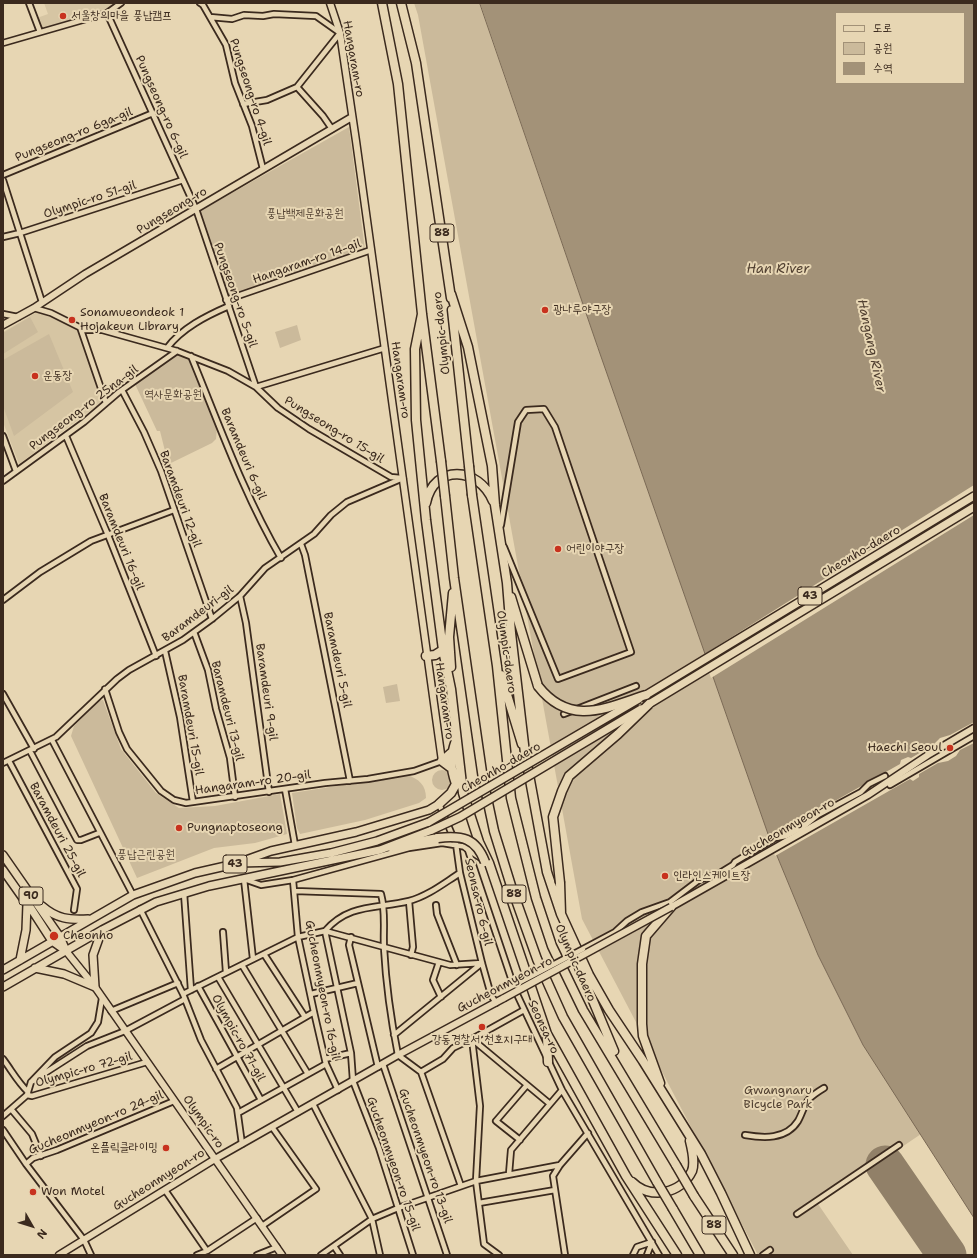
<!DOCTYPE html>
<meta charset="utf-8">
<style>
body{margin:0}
#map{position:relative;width:977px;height:1258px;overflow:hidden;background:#e7d6b3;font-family:"Shantell Sans","Poor Story",sans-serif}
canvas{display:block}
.frame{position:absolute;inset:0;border:4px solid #3b2a1e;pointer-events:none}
.legend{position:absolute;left:835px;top:12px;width:130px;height:72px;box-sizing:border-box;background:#e7d6b3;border:1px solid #a29177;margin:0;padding:5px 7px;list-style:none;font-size:12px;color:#3b2a1e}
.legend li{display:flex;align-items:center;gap:8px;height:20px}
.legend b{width:20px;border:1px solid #a29177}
.north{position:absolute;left:12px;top:1206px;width:40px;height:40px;-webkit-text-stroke:3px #e7d6b3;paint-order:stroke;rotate:129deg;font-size:11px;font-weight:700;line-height:16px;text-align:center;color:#3b2a1e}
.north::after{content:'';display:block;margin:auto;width:14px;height:18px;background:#3b2a1e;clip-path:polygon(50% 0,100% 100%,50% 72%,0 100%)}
</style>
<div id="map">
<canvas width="977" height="1258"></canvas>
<div class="frame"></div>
<ul class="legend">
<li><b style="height:5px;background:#e7d6b3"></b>도로</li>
<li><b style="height:11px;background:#cbba9b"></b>공원</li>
<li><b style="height:11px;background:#a39278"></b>수역</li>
</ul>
<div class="north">N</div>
</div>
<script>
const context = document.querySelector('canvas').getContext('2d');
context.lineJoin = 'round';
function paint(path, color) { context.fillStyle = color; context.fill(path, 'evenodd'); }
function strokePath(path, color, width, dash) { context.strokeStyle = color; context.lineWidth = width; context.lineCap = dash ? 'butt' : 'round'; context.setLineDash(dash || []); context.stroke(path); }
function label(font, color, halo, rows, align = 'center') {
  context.font = font + ' "Shantell Sans","Poor Story",sans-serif'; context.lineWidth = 4; context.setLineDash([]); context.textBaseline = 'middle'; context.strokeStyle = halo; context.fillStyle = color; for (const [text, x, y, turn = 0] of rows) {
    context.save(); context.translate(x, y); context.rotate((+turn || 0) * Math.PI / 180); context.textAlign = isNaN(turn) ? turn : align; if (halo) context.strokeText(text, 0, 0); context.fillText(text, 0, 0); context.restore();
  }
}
paint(new Path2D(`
 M44,3H114L106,9L40,29L37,18L48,14Z
 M37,312L77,328L102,402L19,464L3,422V332Z`), '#d6c5a3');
paint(new Path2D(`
 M414,3H480L598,348L768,834L818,955L863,1045L921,1134L818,1204L853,1255H758L582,919L418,15Z
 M349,127L365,250L228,297L200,211Z
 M30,317L38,332L3,354V333Z
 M297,325L301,340L280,348L275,332Z
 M49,334L73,392L14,436L3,406V360Z
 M176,354L190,359L217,428L216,439L212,443L171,463L166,455L160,431H157L135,384Z
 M397,684L400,701L386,703L383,687Z
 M103,700L121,749L156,793L179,808L215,806L280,794L287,834L255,843L214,848L137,878L71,736L74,726L99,701Z
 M432 780a10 10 0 1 1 20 0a10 10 0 1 1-20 0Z
 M407,775C419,779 426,785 426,798L419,803L365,820L300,834L297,828L292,793Z`), '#cbba9b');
const water = new Path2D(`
 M480,3H974V1218L863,1045L818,955L768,834L598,348ZM836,13H964V83H836Z`);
paint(water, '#a39278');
strokePath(water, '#796854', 1);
paint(new Path2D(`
 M974,485V515L711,678L703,655Z
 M974,722V743L960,750L956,756L948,761L938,763L919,774V777L913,781L910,779L775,856L768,839L900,764L901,760L908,757L911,758L933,745L940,738L950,735Z`), '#e7d6b3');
strokePath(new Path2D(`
 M885,1165L947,1255`), '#918068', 39);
const street = new Path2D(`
 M29,3L40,32
 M200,3L203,5L226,45L235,83L252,126L263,169
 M107,13L196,209L256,387L385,348
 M210,17L232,19L244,15L263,16L274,14L316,16L340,33L297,87L267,100L243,104
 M3,43L107,13L121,3
 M297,87L323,116L332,129
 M3,175L153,113
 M3,180L42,302
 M3,237L20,233L183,180
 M226,300L371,250
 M34,308L51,313L85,330H102L177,351L228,371L256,387L278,408L309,429L391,477L401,478
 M3,314L18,317
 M80,327L106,403
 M167,348C182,328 206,316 229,306
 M191,356C219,424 244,495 281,558
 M122,390L144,432L161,471L212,619
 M3,436L16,471
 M66,436L108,535L156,656
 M3,481L84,422L119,392L177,351
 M501,525L518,422L526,410L544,409L555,427L631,652L558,679L504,547
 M301,544L305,555L350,781
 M240,596L246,623L269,792
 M3,600L40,572L91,541L174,510
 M194,632L208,670L216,709L230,758L235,797
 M165,651L180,717L193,802
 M105,689L119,732L127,749L161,791L174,800L186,803L325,783L368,779L414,771L442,761
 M3,694L34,749
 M564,714L636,686
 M52,740L133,895
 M30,751L77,840H81L99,833
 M9,761L77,889L74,910
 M3,763L56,737L117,679L129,670L183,640L212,619L240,596L265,568L314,534L331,515L347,502L403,478
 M890,785L974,736
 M285,789L295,845
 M439,804L456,844L460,873L482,963L491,995L496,1003
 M293,880L298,937L314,1012L326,1064L338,1090
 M295,891L381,894C386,912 383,930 384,948C386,984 391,1020 398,1055L421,1072L443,1059L453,1048L472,1039L524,1010
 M184,893L191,990
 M409,901L413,947L411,955
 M436,905L437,914L457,965
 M140,909L183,994L201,1040L237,1108L242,1144
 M223,932L226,972
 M351,937L349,945L378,1067
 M583,949L615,932L627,921L642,912L670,902L699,880L720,873L733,865L735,862L775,838L786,836L803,827L818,815L861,792L869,784L885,776
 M264,954L305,1017
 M253,959L244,879L261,885L293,880L409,848L442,843L467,847L515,990L562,1090L659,1255
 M439,962L433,980L441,997
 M242,965L308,1074
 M218,977L298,1112
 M198,986L261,1100
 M183,994L298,937L325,931L450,965L482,963
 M311,994L358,983
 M111,1011L178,983
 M394,1035L482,963
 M472,1039L480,1106L476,1181L484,1244L499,1255
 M472,1039L550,1104
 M3,1059C12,1071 17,1081 28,1092
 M325,1059L351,1053
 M383,1064L447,1255
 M216,1069L314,1012
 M421,1072L461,1186
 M31,1082L87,1046L125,1031L185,999
 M27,1095L32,1096L147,1062
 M313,1104L372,1219L380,1255
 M11,1109L32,1134L41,1156
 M238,1113L326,1064
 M3,1116L27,1095L31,1082L55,1057L91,1033L98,1022L102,998
 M3,1130L26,1164L84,1240L91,1255
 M745,1135C763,1138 786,1140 798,1121C802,1114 804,1105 809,1099C813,1095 819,1091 824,1088
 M520,1140L496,1121L527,1085
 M26,1164L33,1158L57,1150L174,1101
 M509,1174L511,1150L562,1090
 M165,1190L207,1251
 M479,1203L555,1190
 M797,1214L899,1145
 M262,1226L316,1189L272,1127
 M334,1246L340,1255
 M197,1255L207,1251L257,1218
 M257,1255L277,1247
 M321,1255L372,1219L398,1208L476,1181L560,1165
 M413,1255L379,1148L353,1081L351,1053L325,931C349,903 377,909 409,901C428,896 444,883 460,873
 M565,1255L553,1176L560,1165L588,1133
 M633,1255L637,1247L652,1242
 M647,1255L652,1242
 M763,1255L770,1250`);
const secondary = new Path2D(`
 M330,3L340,33L356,141L442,761
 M3,325L34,308L85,274L352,117
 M671,907L868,795L928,755L974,728
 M66,951L95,987L282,1255
 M59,1255L215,1159L398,1055L504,998`);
const primary = new Path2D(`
 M646,695L974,496
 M649,704L974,507
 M3,855L60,937L66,951
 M246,860L271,851L356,832L429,810L439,804
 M3,870L27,904L26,930L20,960
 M42,906C57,919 69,920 88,919
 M30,907L52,941L66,951
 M35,968L64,974L95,987L93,955L102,930
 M3,970L133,895L195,873L239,863L280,862L331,853L377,841L429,822
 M3,987L102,930L156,902L209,886L380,850L432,830`);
const highway = new Path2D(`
 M382,3L398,84L422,314L441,461
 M401,3L416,63L451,298
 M451,294L468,347L492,466L495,505L507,583L511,633L525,753L547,872L561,914
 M452,310L469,466
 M422,314L415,349L416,420L426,520L443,650L451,689L463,793L479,842L489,863L547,1034L626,1176L677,1255
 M472,495L497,666L511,798L536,898L552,946L583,1010L676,1165
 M445,496L454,578L483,779L494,831L512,889L537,959L563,1017L657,1182
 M426,503C434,463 479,467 493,501
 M511,597L538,686
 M426,656L435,655L443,650
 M451,667L449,637L453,593
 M501,675L522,744
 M450,767L442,761L451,753
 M439,804L451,793L456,784C450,767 450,757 456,740
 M391,847L438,838
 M467,847L485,859
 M560,883L561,914L589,975L609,1010L643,1061L701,1154L721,1193L750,1255
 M573,953L614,1051
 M547,1036L548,1062
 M660,1083L643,1036L642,1024V964L646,936L671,907
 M632,1182C650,1200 681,1194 692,1171C695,1163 692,1149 690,1141
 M694,1196L733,1255
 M673,1209L700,1255`);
strokePath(street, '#3b2a1e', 8);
strokePath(secondary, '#3b2a1e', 9);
strokePath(primary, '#3b2a1e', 10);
strokePath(highway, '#3b2a1e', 11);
strokePath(street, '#e7d6b3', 4.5);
strokePath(secondary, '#e7d6b3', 6);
strokePath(primary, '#e7d6b3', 7);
strokePath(highway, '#e7d6b3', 8);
const streetBridge = new Path2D(`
 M501,992L583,949`);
const secondaryBridge = new Path2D(`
 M504,998L671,907`);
const primaryBridge = new Path2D(`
 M429,822L639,699
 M432,830L460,817L641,709`);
const highwayBridge = new Path2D(`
 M441,461L445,496
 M469,466L472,495
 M538,686C570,727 606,708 646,695
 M438,838C462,835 476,838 485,862
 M560,883L553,817L562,791L569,776L618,734L649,704
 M676,1165L694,1196
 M657,1182L673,1209`);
strokePath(streetBridge, '#3b2a1e', 8, []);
strokePath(secondaryBridge, '#3b2a1e', 9, []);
strokePath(primaryBridge, '#3b2a1e', 10, []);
strokePath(highwayBridge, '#3b2a1e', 11, []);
strokePath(streetBridge, '#e7d6b3', 4.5);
strokePath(secondaryBridge, '#e7d6b3', 6);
strokePath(primaryBridge, '#e7d6b3', 7);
strokePath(highwayBridge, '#e7d6b3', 8);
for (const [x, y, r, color] of [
 [63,16,4,"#c8321e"],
 [545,310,4,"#c8321e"],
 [72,320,4,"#c8321e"],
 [35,376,4,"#c8321e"],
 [558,549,4,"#c8321e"],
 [950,748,4,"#c8321e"],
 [179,828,4,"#c8321e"],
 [665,876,4,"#c8321e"],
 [54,936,5,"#c8321e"],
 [482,1027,4,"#c8321e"],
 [166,1148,4,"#c8321e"],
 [33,1192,4,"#c8321e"]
]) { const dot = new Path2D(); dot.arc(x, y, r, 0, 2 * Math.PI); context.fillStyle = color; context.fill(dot); strokePath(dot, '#e7d6b3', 1.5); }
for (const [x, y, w] of [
 [442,233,24],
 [810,596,24],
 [235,864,24],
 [514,894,24],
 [31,896,24],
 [714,1225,24]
]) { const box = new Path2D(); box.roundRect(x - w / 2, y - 9, w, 18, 3); context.fillStyle = '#e7d6b3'; context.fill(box); strokePath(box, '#3b2a1e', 1); }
label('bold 11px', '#3b2a1e', null, [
 ["88",442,233],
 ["43",810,596],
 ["43",235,864],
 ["88",514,894],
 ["90",31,896],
 ["88",714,1225]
]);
label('12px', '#3b2a1e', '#e7d6b3', [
 ["서울창의마을 풍납캠프",71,16],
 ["광나루야구장",553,310],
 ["Sonamueondeok 1",80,313],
 ["Hojakeun Library",80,327],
 ["운동장",43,376],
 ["어린이야구장",566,549],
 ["Haechi Seoul",942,748,"right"],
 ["Pungnaptoseong",187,828],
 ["인라인스케이트장",673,876],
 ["Cheonho",63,936],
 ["강동경찰서 천호지구대",482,1040,"center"],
 ["온플릭클라이밍",158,1148,"right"],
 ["Won Motel",41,1192]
], 'left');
label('12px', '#3b2a1e', '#e7d6b3', [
 ["Hangaram-ro",353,59,80],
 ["Pungseong-ro 4-gil",250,92,72],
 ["Pungseong-ro 6-gil",161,107,66],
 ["Pungseong-ro 6ga-gil",74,135,-22],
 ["Olympic-ro 51-gil",90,200,-18],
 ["Pungseong-ro",172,211,-31],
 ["Hangaram-ro 14-gil",307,262,-19],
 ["Pungseong-ro 5-gil",235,295,71],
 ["Olympic-daero",442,333,-96],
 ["Hangaram-ro",400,380,82],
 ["Pungseong-ro 25na-gil",84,408,-37],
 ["Pungseong-ro 15-gil",334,430,32],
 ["Baramdeuri 6-gil",243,454,67],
 ["Baramdeuri 12-gil",180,499,70],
 ["Baramdeuri 16-gil",121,542,68],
 ["Cheonho-daero",861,552,-31],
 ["Baramdeuri-gil",198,614,-37],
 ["Olympic-daero",506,652,82],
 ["Baramdeuri 5-gil",337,660,78],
 ["Baramdeuri 9-gil",266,692,82],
 ["Hangaram-ro",444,701,82],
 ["Baramdeuri 13-gil",227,711,76],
 ["Baramdeuri 15-gil",190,725,80],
 ["Cheonho-daero",501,768,-30],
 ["Hangaram-ro 20-gil",253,783,-8],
 ["Gucheonmyeon-ro",788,828,-30],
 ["Baramdeuri 25-gil",57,830,62],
 ["Seonsa-ro 6-gil",478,902,77],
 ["Olympic-daero",575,963,66],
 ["Gucheonmyeon-ro",505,985,-28],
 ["Gucheonmyeon-ro 16-gil",322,990,79],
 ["Seonsa-ro",543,1027,65],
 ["Olympic-ro 71-gil",238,1038,61],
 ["Olympic-ro 72-gil",84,1070,-16],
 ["Olympic-ro",203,1122,55],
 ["Gucheonmyeon-ro 24-gil",96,1123,-23],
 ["Gucheonmyeon-ro 13-gil",425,1156,71],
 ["Gucheonmyeon-ro 15-gil",393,1164,71],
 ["Gucheonmyeon-ro",159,1180,-32]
]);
label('12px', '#514031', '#e7d6b3', [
 ["풍납백제문화공원",305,214],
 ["역사문화공원",173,395],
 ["풍납근린공원",146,855],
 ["Gwangnaru",778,1091],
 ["Bicycle Park",778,1105]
]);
label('italic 13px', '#503f30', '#e7d6b3', [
 ["Han River",778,270],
 ["Hangang River",871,346,78]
]);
</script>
